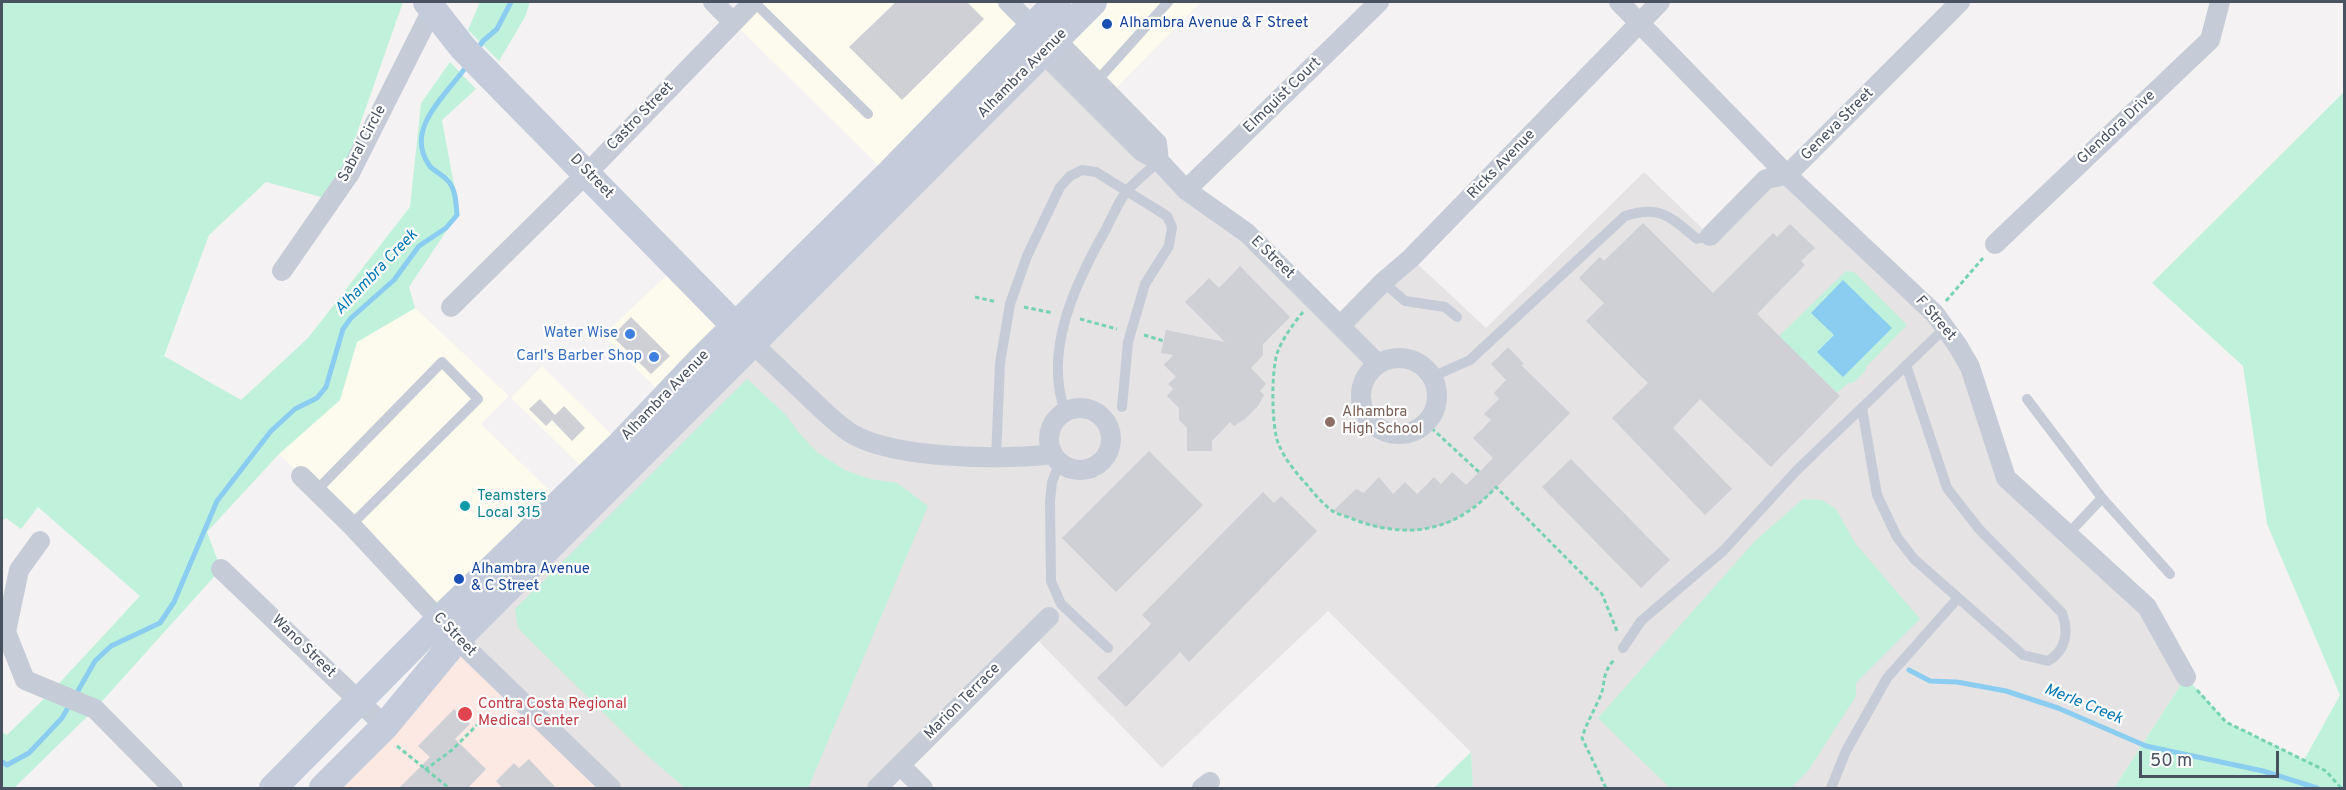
<!DOCTYPE html>
<style>
body{margin:0}
#map{position:relative;width:2346px;height:790px;overflow:hidden;background:#f4f2f2;font-family:Overpass,sans-serif}
canvas{display:block}
.frame{position:absolute;inset:0;border:3px solid #485261;pointer-events:none}
.scale{position:absolute;left:2139px;top:751px;width:140px;height:27px;box-sizing:border-box;border:3px solid #485261;border-top:0;padding-left:8px;font-size:18px;line-height:21px;white-space:nowrap;color:#485261;-webkit-text-stroke:4px #fff;paint-order:stroke}
</style>
<div id="map">
<canvas width="2346" height="790"></canvas>
<div class="frame"></div>
<div class="scale">50 m</div>
</div>
<script>
const context = document.querySelector('canvas').getContext('2d');
context.lineJoin = 'round';
function paint(path, color) { context.fillStyle = color; context.fill(path, 'evenodd'); }
function strokePath(path, color, width, dash) { context.strokeStyle = color; context.lineWidth = width; context.lineCap = dash ? 'butt' : 'round'; context.setLineDash(dash || []); context.stroke(path); }
function label(font, color, halo, rows, align = 'center') {
  context.font = font + ' Overpass,sans-serif'; context.lineWidth = 4.5; context.setLineDash([]); context.textBaseline = 'middle'; context.strokeStyle = halo; context.fillStyle = color; for (const [text, x, y, turn = 0] of rows) {
    context.save(); context.translate(x, y); context.rotate((+turn || 0) * Math.PI / 180); context.textAlign = isNaN(turn) ? turn : align; if (halo) context.strokeText(text, 0, 0); context.fillText(text, 0, 0); context.restore();
  }
}
paint(new Path2D(`
 M753,2H1008L1032,26L888,175L733,22Z
 M1094,2H1201L1110,94L1056,40Z
 M677,266L735,325L665,397L603,335Z
 M415,308L509,396L481,424L561,502L439,620L351,525L279,454L340,400L357,342Z
 M542,366L621,444L590,475L511,398Z`), '#fdfbed');
paint(new Path2D(`
 M1043,53L1341,325L1411,258L1486,328L1644,172L1710,236L1766,179L1787,175L1958,346L2006,478L2147,607L2186,677L2114,788H1473L1471,752L1328,611L1162,768L1032,634L877,788H612L457,639Z`), '#e5e3e4');
paint(new Path2D(`
 M457,639L611,788H323Z`), '#fde9e4');
paint(new Path2D(`
 M2,2H403L344,170L325,198L266,182L209,235L164,356L241,400L308,338L410,207L421,103L450,62L476,89L442,120L459,212L409,287L415,308L357,342L340,400L279,454L207,532L221,569L95,709L14,788H2V732L7,735L52,691L140,596L38,507L21,529L6,518L2,521Z
 M480,2H530L525,17L499,61L468,30Z
 M2344,92V788H2114L2186,677L2226,722L2304,760L2340,695L2267,524L2243,366L2152,283Z
 M1846,271L1854,272L1907,325L1867,366L1865,371L1853,383H1848L1837,393L1779,336Z
 M747,379L785,414L799,433L818,453L845,470L870,479L897,483L928,506L808,788H685L642,751L518,628L515,609Z
 M1803,499L1822,500L1836,509L1855,543L1920,619L1856,683V696L1808,771L1791,788H1670L1598,718L1755,541Z
 M1471,752L1473,788H1434Z`), '#c0f2db');
paint(new Path2D(`
 M1843,280L1892,328L1843,377L1817,352L1834,335L1811,313Z`), '#8bcdf1');
strokePath(new Path2D(`
 M476,51L483,41L497,29L511,2
 M1909,670L1930,681L1957,682L2006,691L2058,708L2146,746L2263,771L2317,788
 M75,696L95,661L111,646L160,623L174,602L217,501L271,431L295,409L317,398L326,387L343,329L351,318L394,280L419,246L446,228L457,215C456,204 456,188 447,180C442,174 433,171 429,165C403,128 449,93 468,64
 M2,762L7,765L29,753L62,718L70,704`), '#8bcdf1', 5);
paint(new Path2D(`
 M896,2H967L984,19L902,100L849,47Z
 M1643,223L1713,293L1773,233L1777,237L1790,224L1815,248L1801,261L1805,265L1757,314L1840,396L1771,467L1700,399L1673,428L1732,489L1705,515L1612,418L1648,383L1586,321L1604,303L1579,278L1600,257L1604,261Z
 M1240,266L1290,317L1263,344V355L1251,368L1266,384L1260,391L1264,395L1258,406L1245,419L1234,426L1230,422L1212,441V451H1187V428L1179,420V408L1167,396L1173,389L1168,384L1176,377L1164,365L1173,355L1161,353L1166,330L1225,342L1185,302L1209,278L1219,288Z
 M631,317L670,356L651,374L612,336Z
 M1508,347L1524,364L1521,365L1570,413L1487,497L1453,521L1435,527L1413,531L1378,528L1333,511L1356,489L1364,493L1379,477L1393,494L1405,482L1417,494L1434,477L1441,484L1452,472L1466,485L1493,458L1473,438L1491,420L1484,414L1499,399L1494,393L1506,380L1491,364Z
 M540,399L555,415L564,406L585,428L572,441L552,420L546,426L529,409Z
 M1149,451L1203,505L1116,592L1062,538Z
 M1571,459L1670,560L1641,588L1542,487Z
 M1263,492L1274,503L1281,496L1317,531L1189,662L1180,652L1126,707L1097,678L1151,624L1142,615Z
 M454,709L470,724L455,739L486,769L467,789H398L430,757L418,746Z
 M529,759L557,789H503L496,781L514,763L519,768Z`), '#ced0d6');
strokePath(new Path2D(`
 M975,297L997,302
 M1946,301L1983,258
 M1024,307L1053,313
 M1303,312C1294,323 1283,338 1278,351C1271,367 1271,429 1279,445C1285,460 1298,475 1308,486C1315,495 1325,506 1334,512C1340,515 1349,517 1355,520C1410,540 1456,531 1496,487L1602,594L1617,631
 M1080,319L1117,329
 M1144,335L1164,341
 M1426,423L1479,472
 M2197,690L2226,722L2326,771L2341,788
 M397,746L449,788
 M425,770L452,750L477,725
 M1606,788L1582,738C1586,724 1593,713 1599,699C1607,683 1600,676 1614,660`), '#76d3b2', 3, [4.5, 3]);
strokePath(new Path2D(`
 M754,2L868,114
 M1097,81L1168,2
 M1383,282L1405,301L1445,307L1457,317
 M1432,377L1470,360L1625,216C1661,205 1669,216 1697,239L1710,236
 M2027,399L2102,498L2170,574
 M1862,408L1877,495L1897,537L1914,559L2023,655L2048,661C2066,651 2069,631 2062,613L1979,529L1947,488L1906,365
 M1065,411C1043,350 1076,282 1106,229C1112,217 1118,203 1126,192C1135,181 1149,171 1159,161
 M996,458L1000,363L1010,304L1027,256L1060,187L1070,176L1082,170L1096,172L1167,216L1172,227L1169,246L1145,284L1128,342L1122,407
 M1060,462L1052,482L1050,501L1051,581L1061,604L1108,648
 M316,491L442,362L478,399L351,525
 M2068,534L2102,498
 M1623,648L1641,621L1723,551L1797,470L1945,328
 M1831,788L1846,751L1887,678L1958,598`), '#c5ccd7', 10);
strokePath(new Path2D(`
 M713,2L733,22
 M1008,2L1032,26L1056,40L1157,143L1159,161
 M1619,2L1787,175L1935,314L1958,346L1970,367L2006,478L2147,607L2186,677
 M1038,41L1043,53L1141,151L1159,161L1186,190L1247,233L1378,364
 M1186,190L1379,2
 M1710,236L1766,179L1787,175L1960,2
 M1995,244L2210,40L2220,2
 M282,271L350,173L432,10
 M451,307L598,162L753,2
 M1341,325L1383,282L1411,258L1660,2
 M751,342C771,361 791,380 811,399C824,411 838,426 854,435C898,459 1002,460 1053,454
 M1361 396a38 38 0 1 1 76 0a38 38 0 1 1-76 0Z
 M1049 439a31 31 0 1 1 62 0a31 31 0 1 1-62 0Z
 M301,476L351,525L457,639L611,788
 M40,541L19,570L6,632L25,680L95,709L173,788
 M221,569L385,726
 M901,766L923,788
 M877,788L1049,617
 M1202,788L1210,782`), '#c5ccd7', 20);
strokePath(new Path2D(`
 M427,2L463,48L748,339
 M273,788L439,620L621,444L702,359L888,175L1057,2
 M323,788L385,726L457,639L1093,2`), '#c4ccdb', 28);
for (const [x, y, r, color] of [
 [1107,24,6,"#1a4fb4"],
 [630,334,6,"#3f7fe0"],
 [654,357,6,"#3f7fe0"],
 [1330,422,6,"#8d6e63"],
 [465,506,6,"#0f9aa8"],
 [459,579,6,"#1a4fb4"],
 [465,714,8,"#e0444e"]
]) { const dot = new Path2D(); dot.arc(x, y, r, 0, 2 * Math.PI); context.fillStyle = color; context.fill(dot); strokePath(dot, '#fff', 2); }
label('15px', '#164399', '#fff', [
 ["Alhambra Avenue & F Street",1119,24],
 ["Alhambra Avenue",471,570],
 ["& C Street",471,587]
], 'left');
label('15px', '#485261', '#fff', [
 ["Alhambra Avenue",1023,74,-45],
 ["Elmquist Court",1283,96,-44],
 ["Castro Street",641,117,-46],
 ["Geneva Street",1838,125,-45],
 ["Glendora Drive",2117,128,-43],
 ["Sabral Circle",363,144,-62],
 ["Ricks Avenue",1502,165,-46],
 ["D Street",591,177,46],
 ["E Street",1272,258,44],
 ["F Street",1935,319,49],
 ["Alhambra Avenue",666,396,-46],
 ["C Street",454,635,46],
 ["Wano Street",303,647,44],
 ["Marion Terrace",963,702,-45]
]);
label('15px', '#366cbe', '#fff', [
 ["Water Wise",618,334],
 ["Carl's Barber Shop",642,357]
], 'right');
label('15px', '#785e54', '#fff', [
 ["Alhambra",1342,413],
 ["High School",1342,430]
], 'left');
label('15px', '#0d838f', '#fff', [
 ["Teamsters",477,497],
 ["Local 315",477,514]
], 'left');
label('15px', '#be3a42', '#fff', [
 ["Contra Costa Regional",478,705],
 ["Medical Center",478,722]
], 'left');
label('italic 16px', '#0578b7', '#fff', [
 ["Alhambra Creek",377,273,-46],
 ["Merle Creek",2083,705,22]
]);
</script>
